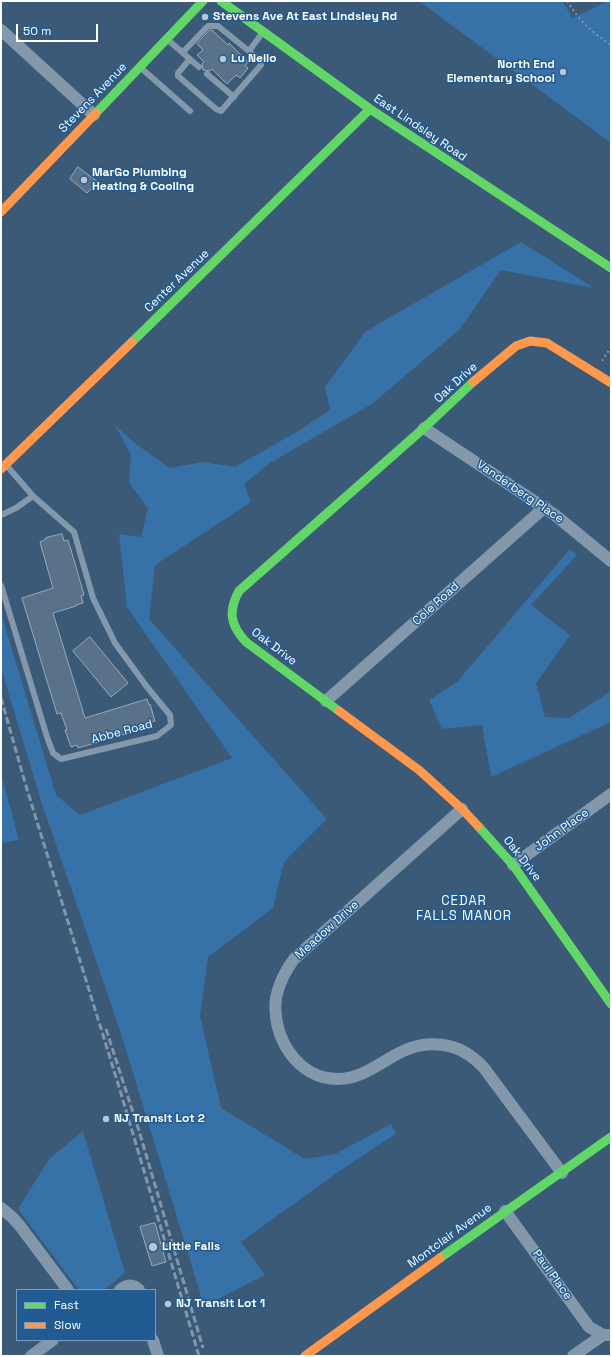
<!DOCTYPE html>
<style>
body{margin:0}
#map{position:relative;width:612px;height:1357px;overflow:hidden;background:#3b5a78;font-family:"Space Grotesk",sans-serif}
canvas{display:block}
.frame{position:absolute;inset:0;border:2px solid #fff;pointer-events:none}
.legend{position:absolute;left:16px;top:1289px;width:140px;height:52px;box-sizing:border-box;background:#215b92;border:1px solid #7a9dbe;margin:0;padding:5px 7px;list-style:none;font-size:12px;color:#fff}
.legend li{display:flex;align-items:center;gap:8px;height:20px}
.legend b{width:20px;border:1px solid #7a9dbe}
.scale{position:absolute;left:16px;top:24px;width:82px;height:18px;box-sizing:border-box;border:2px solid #fff;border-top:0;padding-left:5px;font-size:12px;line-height:14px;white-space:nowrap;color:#fff;-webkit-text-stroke:3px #215b92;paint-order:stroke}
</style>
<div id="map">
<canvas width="612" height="1357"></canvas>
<div class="frame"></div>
<ul class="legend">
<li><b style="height:5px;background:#63d668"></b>Fast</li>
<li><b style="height:5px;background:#ff974d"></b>Slow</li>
</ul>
<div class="scale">50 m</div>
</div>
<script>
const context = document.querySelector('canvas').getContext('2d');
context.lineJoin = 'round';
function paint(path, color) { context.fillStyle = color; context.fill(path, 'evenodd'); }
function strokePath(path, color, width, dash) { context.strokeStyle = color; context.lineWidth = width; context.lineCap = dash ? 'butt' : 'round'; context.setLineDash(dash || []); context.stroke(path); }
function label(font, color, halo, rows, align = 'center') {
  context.font = font + ' "Space Grotesk",sans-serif'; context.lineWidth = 3; context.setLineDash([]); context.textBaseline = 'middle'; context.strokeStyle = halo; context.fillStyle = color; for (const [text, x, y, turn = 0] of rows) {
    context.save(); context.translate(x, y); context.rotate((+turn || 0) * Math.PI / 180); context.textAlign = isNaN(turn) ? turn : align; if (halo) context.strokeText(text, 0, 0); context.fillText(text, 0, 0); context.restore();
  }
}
paint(new Path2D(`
 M419,1H563L572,18L608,1H611V143Z
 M521,242L594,288L501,270L459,330L372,404L270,463L244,484L251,502L155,565L149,619L327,819L284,862L273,908L208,957L200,1016L221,1108L305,1159L335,1154L391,1124L396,1134L348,1165L241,1242L265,1275L204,1306L120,1030L42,804L1,668V613L56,795L80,815L232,758L127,607L119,534L141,537L148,508L129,483L131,455L115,425L136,444L170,468L203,462L235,467L298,431L330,410L325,387L366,331Z
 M570,549L577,555L531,605L570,635L536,683L545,717L569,718L611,691V722L491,777L482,725L442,729L429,700L457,682Z
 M1,774L19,840L1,843Z
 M83,1131L125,1273L104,1290H79L18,1209L49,1159Z`), '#3671a8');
const building = new Path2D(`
 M210,30H212L228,45L229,43L248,62L245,66L248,68L240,78L236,75L227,84L212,69L210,71L203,70L202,64L204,62L197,55L203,50L197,44Z
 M78,167L98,182L87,193L70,179Z
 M62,534L64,541L68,540L76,567L84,595L81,596L83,603L76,605V606L53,613L85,718L147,699L149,705L150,704L155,721L148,723L149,726L122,735L121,731L104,737L105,740L78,748L77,745L71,747L65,730H67L61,713L57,714L22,598L53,588L40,542L46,539V538Z
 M90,637L128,683L111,697L73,651Z
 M155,1223L166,1262L152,1266L140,1227Z`);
paint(building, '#597289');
strokePath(building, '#98a9b9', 1);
strokePath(new Path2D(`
 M567,1C581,23 591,31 611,45
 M602,361L611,347`), '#8398ab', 2, [2, 3]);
strokePath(new Path2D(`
 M168,40L199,67
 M249,51L263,32
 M183,52L208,26H218L261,61V65L221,111L216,109L178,76V73L190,59
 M141,68L190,111
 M207,74L234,97
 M1,515L16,508L33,496
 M1,585L47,737L53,753L61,759L157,736L171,725L170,715L147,687L115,643L93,598L74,532L33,496L7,466`), '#8398ab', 6);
strokePath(new Path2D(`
 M1,30L94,115
 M424,428L555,515L611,561
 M326,701L545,507
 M462,809L294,959C285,971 279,983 276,998C271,1036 297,1079 338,1079C378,1078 397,1038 443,1045C460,1047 473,1056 484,1068L562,1173
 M513,865L611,794
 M1,1208L12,1217L20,1226L68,1290
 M505,1211L589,1327L603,1335
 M120,1290C126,1285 133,1283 139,1290
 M153,1340L158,1356
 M31,1356L53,1340
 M573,1356L603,1335H609`), '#8398ab', 12);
strokePath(new Path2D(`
 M221,1L370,109L611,268
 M96,113L203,1
 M132,342L370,109
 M339,711L246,642C230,625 228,611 239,591L424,428L473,382
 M478,826L513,865L611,1004
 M440,1258L611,1137`), '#63d668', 9);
strokePath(new Path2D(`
 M1,212L96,113
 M473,382L516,346L530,341L547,343L611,383
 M1,469L132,342
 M339,711L419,770L462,809L478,826
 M305,1356L440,1258`), '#ff974d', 9);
strokePath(new Path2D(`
 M1,698L26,786L119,1087L199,1356
 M106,1029L140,1134L203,1348`), '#8296ab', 3, [7, 3]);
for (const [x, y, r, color] of [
 [205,17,4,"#bac5d0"],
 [223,59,4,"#bac5d0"],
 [563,72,4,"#bac5d0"],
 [84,180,4,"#bac5d0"],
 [106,1119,4,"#bac5d0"],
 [153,1247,5,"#bac5d0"],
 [168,1304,4,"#bac5d0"]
]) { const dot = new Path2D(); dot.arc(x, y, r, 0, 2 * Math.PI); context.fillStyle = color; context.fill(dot); strokePath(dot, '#215b92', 1.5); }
label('bold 12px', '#fff', '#215b92', [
 ["Stevens Ave At East Lindsley Rd",213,17],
 ["Lu Nello",231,59],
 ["North End",555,65,"right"],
 ["Elementary School",555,79,"right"],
 ["MarGo Plumbing",92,173],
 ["Heating & Cooling",92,187],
 ["NJ Transit Lot 2",114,1119],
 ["Little Falls",162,1247],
 ["NJ Transit Lot 1",176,1304]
], 'left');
label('12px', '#fff', '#215b92', [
 ["Stevens Avenue",93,98,-46],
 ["East Lindsley Road",420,128,34],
 ["Center Avenue",177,281,-44],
 ["Oak Drive",456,383,-42],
 ["Vanderberg Place",520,492,34],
 ["Cole Road",436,604,-42],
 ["Oak Drive",274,647,37],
 ["Abbe Road",122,732,-15],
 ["John Place",562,830,-36],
 ["Oak Drive",522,859,52],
 ["Meadow Drive",327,930,-42],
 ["Montclair Avenue",450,1236,-36],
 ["Paul Place",552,1275,54]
]);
context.letterSpacing = '1px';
label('13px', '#fff', '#215b92', [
 ["CEDAR",464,901],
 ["FALLS MANOR",464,916]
]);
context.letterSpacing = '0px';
</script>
